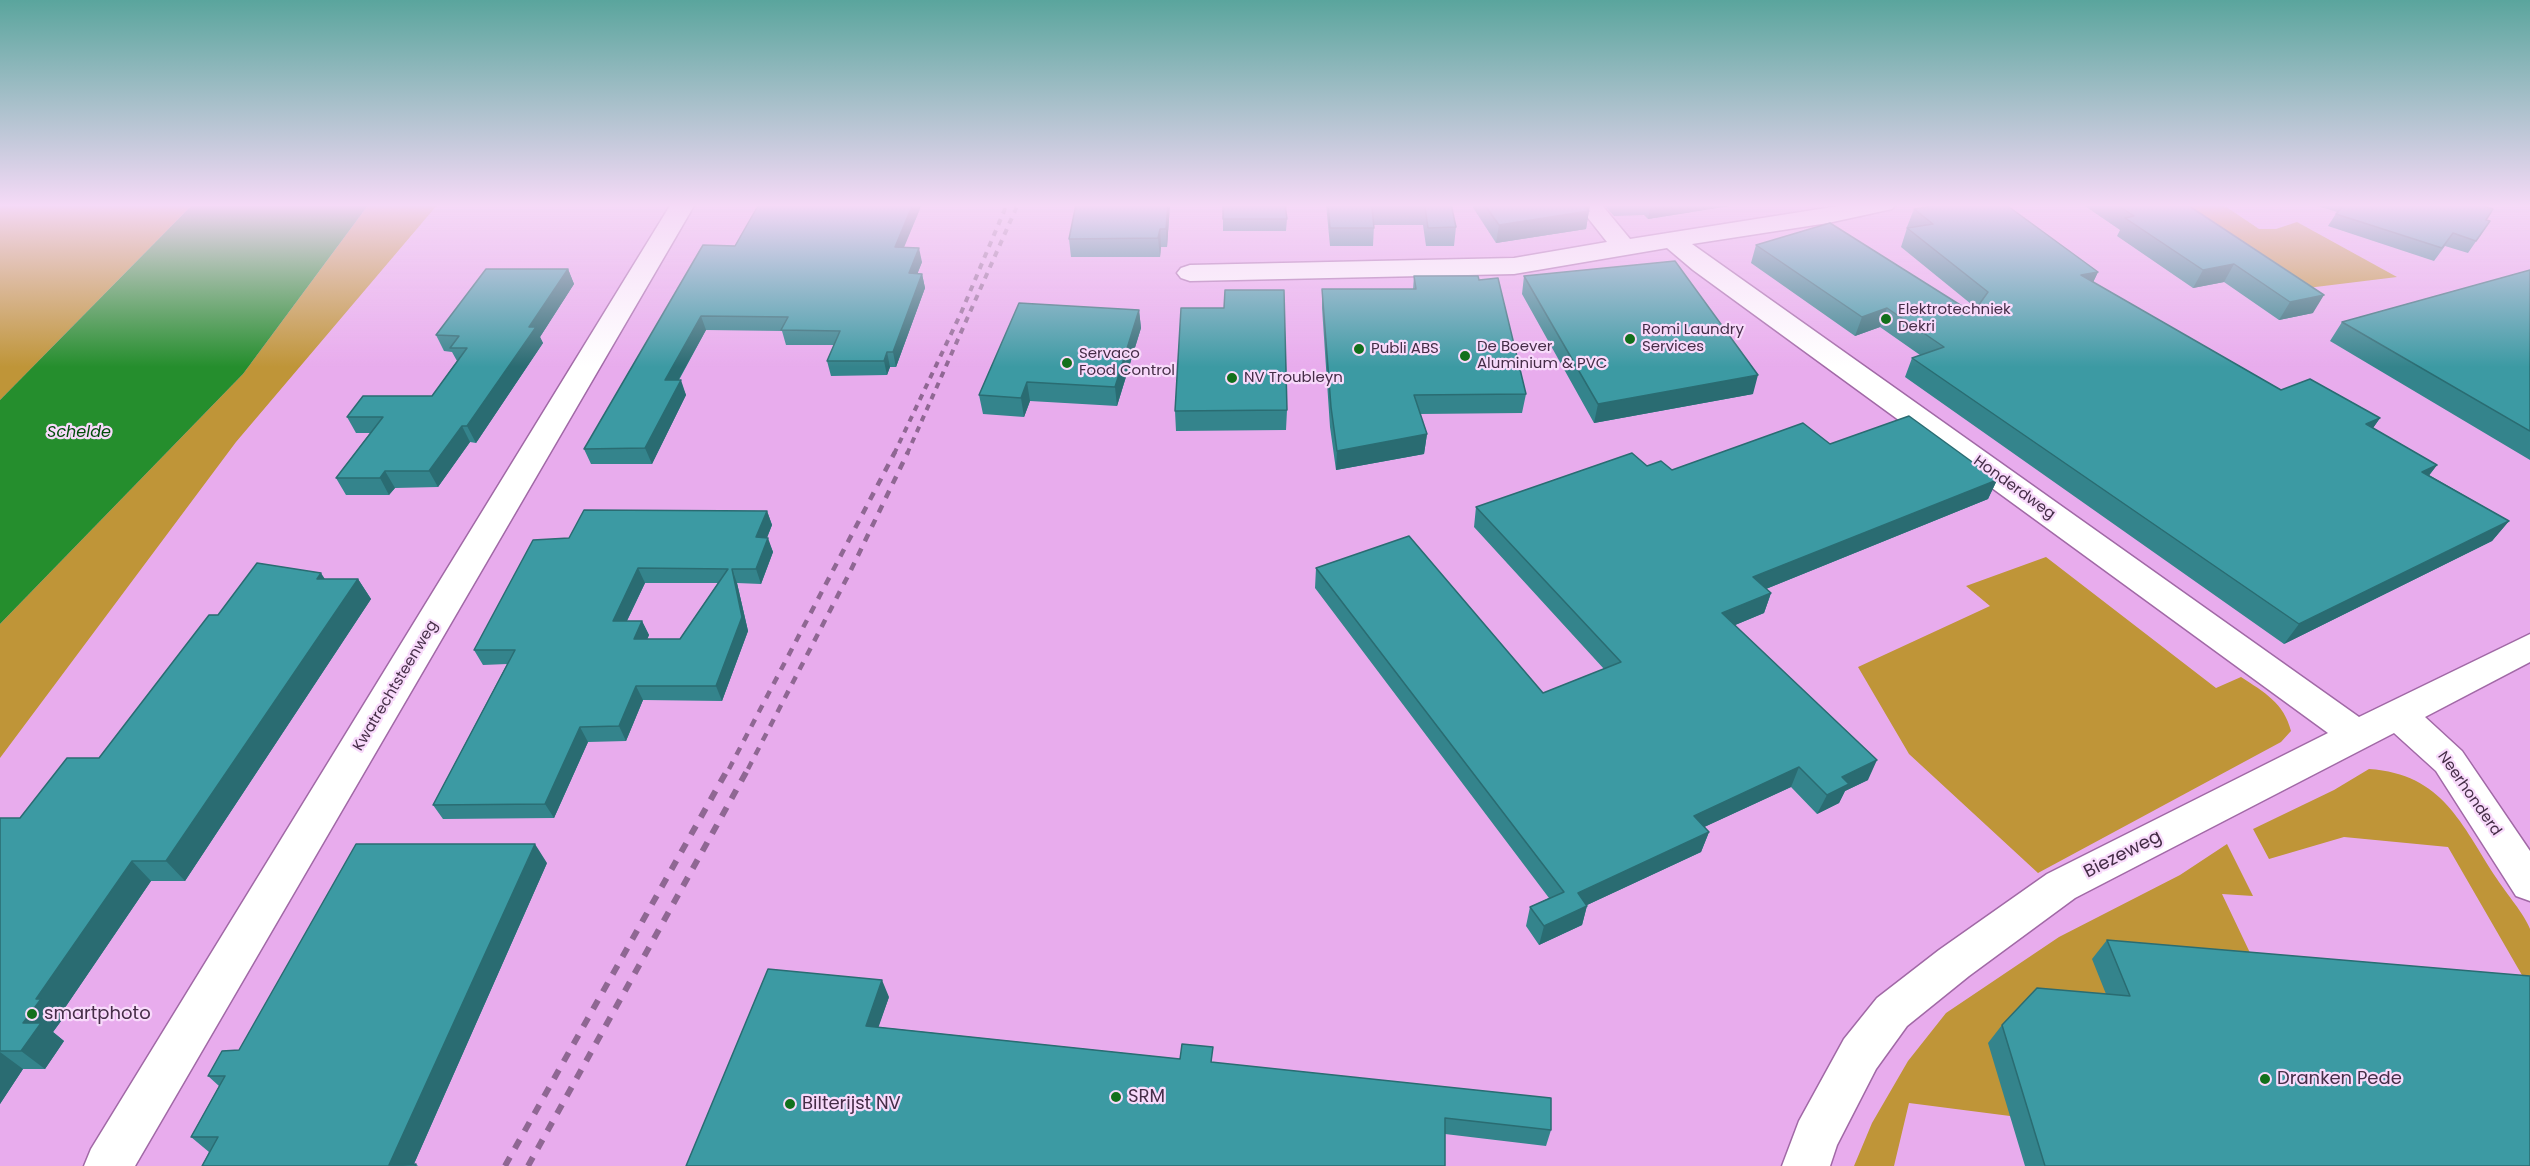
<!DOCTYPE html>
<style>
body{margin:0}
canvas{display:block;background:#e8aced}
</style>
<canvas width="2530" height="1166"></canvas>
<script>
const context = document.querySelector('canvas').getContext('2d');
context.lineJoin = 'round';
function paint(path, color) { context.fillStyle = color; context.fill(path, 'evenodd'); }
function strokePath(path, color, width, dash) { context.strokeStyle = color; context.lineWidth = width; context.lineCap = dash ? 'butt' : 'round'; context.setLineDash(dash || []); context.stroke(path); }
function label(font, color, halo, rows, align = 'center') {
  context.font = font + ' Poppins,sans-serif'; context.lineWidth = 4.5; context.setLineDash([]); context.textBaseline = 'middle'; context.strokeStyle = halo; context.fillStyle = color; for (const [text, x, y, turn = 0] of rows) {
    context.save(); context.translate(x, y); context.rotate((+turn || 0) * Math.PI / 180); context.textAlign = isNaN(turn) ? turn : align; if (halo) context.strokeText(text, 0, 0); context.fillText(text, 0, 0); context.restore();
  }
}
paint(new Path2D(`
 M0,204H193L0,400Z
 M369,204H438L236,442L0,758V624L243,374Z
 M2170,204H2222L2259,229H2276L2297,222L2397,277L2291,290Z
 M2046,557L2216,688L2241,677C2264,692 2284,703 2291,731L2281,742L2038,873L1909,754L1858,667L1990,606L1966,586Z
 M2369,769C2443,774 2461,824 2497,879C2506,893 2525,915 2530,929C2530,943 2530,974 2530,989L2448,847L2344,837L2269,859L2253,829L2334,790Z
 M2227,844L2253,896L2222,894L2252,957L2114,1015L2010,1116L1909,1103L1894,1166H1854L1872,1123L1908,1061L1946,1013L2059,937L2180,875Z`), '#bf9538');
paint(new Path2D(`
 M193,204H369L243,374L0,624V400Z`), '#258e2d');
const minor = new Path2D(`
 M671,204H695L135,1166H84L91,1149Z
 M1577,204H1601L1630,239L1851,204H1896L1892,209L1828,223L1692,244L2359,717L2530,634V662L2425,717L2462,751L2530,851V901L2516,896L2436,771L2394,733L2075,898L1969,976L1907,1026L1876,1069L1837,1145L1830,1166H1782L1799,1121L1844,1039L1877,998L1939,950L2047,874L2328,733L1693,270L1667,248L1514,274L1190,281L1181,278L1177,273L1181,268L1190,265L1514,258L1607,242Z`);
strokePath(minor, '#a169a6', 3);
paint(minor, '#fff');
strokePath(new Path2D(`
 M894,454L961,313L1007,204
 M907,454L1018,204`), '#8f6793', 4, [6, 6]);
strokePath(new Path2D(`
 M729,769L895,452
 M748,769L850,572L908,452`), '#8f6793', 4.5, [8, 8]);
strokePath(new Path2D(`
 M505,1166L729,767
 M528,1166L749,767`), '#8f6793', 6, [10, 10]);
paint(new Path2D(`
 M759,204H922L903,248L922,262L917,274H922L925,288L896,367H890L887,375L831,376L827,361L834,345H786L782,331L706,330L679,380L686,395L652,464H591L584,449L735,246Z
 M1170,204L1167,247H1161L1160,257H1071L1069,239Z
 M1326,204H1451L1456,227L1454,246H1426L1423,225H1374L1373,246H1330Z
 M1472,204H1590L1586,229L1496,243L1472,206Z
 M1603,204H1742L1648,219L1644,215L1614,216Z
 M2082,204H2186L2313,313L2279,320L2224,282L2193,288L2117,236L2120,230Z
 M2311,204H2476L2486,220L2490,221L2468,253L2445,246L2434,261L2328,226L2337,212Z
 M1914,209L2098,272L2093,282L2281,390L2380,418L2373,428L2437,465L2429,475L2509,521L2492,541L2284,644L1905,377L1912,358L1920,355L1880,327L1855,336L1751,263L1756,245L1973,313L1976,308L1901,247L1907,228H1909L1907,227Z
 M1223,219H1287L1286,231H1223Z
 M568,269L574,284L540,337L543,343L476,443L470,442L438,487L395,488L389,495H346L336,478L370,433H356L347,417L432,396L457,361L452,352L444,351L436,335Z
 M2530,270V460L2330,341L2342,322Z
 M1414,276L1479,280L1526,394L1522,413L1420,414L1427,434L1424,454L1336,470L1330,427L1322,308V289H1413Z
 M1524,276L1753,394L1594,423L1522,294Z
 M1224,308L1287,410L1286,430L1176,431L1175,411Z
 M1139,310L1141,328L1117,406L1030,401L1024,417L983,414L979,395Z
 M1830,444L1997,480L1988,499L1766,589L1771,593L1764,613L1735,625L1868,780L1845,791L1839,803L1817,814L1791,787L1704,827L1709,832L1701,852L1587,905L1582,925L1539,945L1526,926L1530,907L1549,898L1315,588L1316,568L1543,693L1604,669L1474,527L1476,507L1647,466L1672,470Z
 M767,511L772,525L767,538L773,552L761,584L737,583L748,631L722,701L643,700L626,741L588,742L554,818L443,819L433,805L507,664L483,665L474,650L569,538ZM645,583H718L680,639H647L649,635L642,621H627Z
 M325,579H358L371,599L185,881H151L60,1015L64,1017L53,1032L64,1041L45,1069H23L0,1104V818H20L99,758L218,615Z
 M547,863L414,1164H416L418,1166H202L209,1152L191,1137L219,1086L208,1076Z
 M2107,940L2530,1166H2025L1988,1043L2002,1025L2106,994L2092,959Z
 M889,997L878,1027L1180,1059L1213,1062L1551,1130L1546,1146L1445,1134L686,1166Z`), '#34848c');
paint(new Path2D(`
 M913,204H922L898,262L895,247Z
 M1168,204H1170L1167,247L1166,229Z
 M1582,204H1590L1586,229L1496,243L1499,225Z
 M1651,204H1742L1648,219Z
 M1160,229L1161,247L1160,257L1158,238Z
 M919,248L922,262L912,288L909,273Z
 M2234,264L2224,282L2193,288L2203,270Z
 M568,269L574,284L540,337L543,343L476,443L467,426L529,327Z
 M2098,272L2089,291L2081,275Z
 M922,274L925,288L896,367L893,352Z
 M2324,295L2313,313L2279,320L2290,302Z
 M1887,308L1880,327L1855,336L1862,317Z
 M1139,310L1141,328L1117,406L1115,387Z
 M701,316L706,330L670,395L665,380Z
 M887,352L890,367L887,375L884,361Z
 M1758,375L1753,394L1594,423L1598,404Z
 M681,380L686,395L652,464L645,448Z
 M1027,382L1030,401L1024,417L1021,398Z
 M2380,418L2366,438V424Z
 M462,426L470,442L438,487L429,471Z
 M1427,434L1424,454L1336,470L1337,451Z
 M2437,465L2422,485V472Z
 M385,471L395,488L389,495L380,478Z
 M1997,480L1988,499L1746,597L1753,577Z
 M767,511L772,525L761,552L756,537Z
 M2509,521L2492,541L2284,644L2299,624Z
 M768,538L773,552L761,584L756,569Z
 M638,568L645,583L620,635L613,621Z
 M732,569L737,583L748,631L722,701L716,686Z
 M321,573L334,593L317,579Z
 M358,579L371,599L185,881L166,861Z
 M1771,593L1764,613L1716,633L1722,613Z
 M642,621L649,635L641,654L634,639Z
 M636,686L643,700L626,741L619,726Z
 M580,727L588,742L554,818L545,804Z
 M1877,760L1868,780L1845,791L1839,803L1817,814L1827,795L1842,777Z
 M1799,767L1791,787L1687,835L1694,816Z
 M1709,832L1701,852L1572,912L1578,893Z
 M535,844L547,863L413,1166L389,1165Z
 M132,861L151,881L60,1015L64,1017L53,1032L64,1041L45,1069L21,1051L23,1023L36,999Z
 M1587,906L1582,925L1539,945L1544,926Z
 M882,980L889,997L873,1043L866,1026Z
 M0,1052L23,1069L0,1104Z`), '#2a6c72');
const building = new Path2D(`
 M759,204H913L895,247L919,248L909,273L922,274L893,352H887L884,361H827L840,331L781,330L788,317L701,316L665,380H681L645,448L584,449L703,245L735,246Z
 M1076,204H1168L1166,229H1160L1158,238L1069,239Z
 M1223,204H1285L1287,219H1223Z
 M1328,204H1451L1456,227L1428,228L1425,207H1372L1374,228H1330Z
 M1484,204H1582L1589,211L1499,225Z
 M1945,204H2005L2098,272L2081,275L2281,390L2310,379L2380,418L2366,424L2437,465L2422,472L2509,521L2299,624L1912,358L1944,347L1887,308L1862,317L1756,245L1830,223L1973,313L1988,292L1907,228L1933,224L1914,209Z
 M2116,204H2186L2324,295L2290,302L2234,264L2203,270L2125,218L2134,216Z
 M2345,204H2476L2493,209L2486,220L2490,221L2476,241L2453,233L2442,248L2336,214Z
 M1675,261L1758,375L1598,404L1524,276Z
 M486,269H568L529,327H536L467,426H462L429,471H385L380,478H336L383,417H347L363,396H432L467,348H450L459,336L436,335Z
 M2530,270V431L2342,322Z
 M1414,276H1478L1479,280L1498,278L1526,394L1414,395L1427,434L1337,451L1331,407L1322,289H1416Z
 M1225,290H1284L1287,410L1175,411L1181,308H1224Z
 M1019,303L1139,310L1115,387L1027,382L1021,398L979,395Z
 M1909,416L1997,480L1753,577L1771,593L1722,613L1877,760L1842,777L1849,784L1827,795L1799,767L1694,816L1709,832L1578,893L1587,906L1544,926L1530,907L1564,892L1316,568L1409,536L1543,693L1621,662L1476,507L1632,453L1647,466L1661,461L1672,470L1803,423L1830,444Z
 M584,510L767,511L756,537L768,538L756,569H732L742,617L716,686H636L619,726L580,727L545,804L433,805L515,650H474L533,540L569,538ZM638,568L728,569L680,639H634L642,621H613Z
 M257,563L321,573L317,579H358L166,861H132L36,999H41L23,1023H41L21,1051H0V818H20L67,758H99L209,615H218Z
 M356,844H535L389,1165L416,1164L415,1166H202L218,1137H191L225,1076H208L222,1051L239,1050Z
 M2107,940L2530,976V1166H2045L2002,1025L2037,988L2130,996Z
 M768,969L882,980L866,1026L1180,1059L1182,1044L1213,1047L1211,1062L1551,1098V1130L1445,1118V1166H686Z`);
paint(building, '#3c9aa3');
strokePath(building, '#2a6c72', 1.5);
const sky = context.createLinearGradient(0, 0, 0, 367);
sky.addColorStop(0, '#5aa59d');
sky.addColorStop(0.56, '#f5daf7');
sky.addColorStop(1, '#f5daf700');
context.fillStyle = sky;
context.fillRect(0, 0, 2530, 367);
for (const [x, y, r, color] of [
 [1886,319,6,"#13701c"],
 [1630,339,6,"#13701c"],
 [1359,349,6,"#13701c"],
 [1465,356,6,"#13701c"],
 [1067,363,6,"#13701c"],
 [1232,378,6,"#13701c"],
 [32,1014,6,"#13701c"],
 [2265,1079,6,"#13701c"],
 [1116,1097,6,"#13701c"],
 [790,1104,6,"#13701c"]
]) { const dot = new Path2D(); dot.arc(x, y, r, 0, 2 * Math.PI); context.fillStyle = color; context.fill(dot); strokePath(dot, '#f8dafb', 2); }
label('15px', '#452d47', '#f8dafb', [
 ["Elektrotechniek",1898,310],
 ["Dekri",1898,327],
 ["Romi Laundry",1642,330],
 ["Services",1642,347],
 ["De Boever",1477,347],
 ["Aluminium & PVC",1477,364],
 ["Publi ABS",1371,349],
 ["Servaco",1079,354],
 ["Food Control",1079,371],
 ["NV Troubleyn",1244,378]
], 'left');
label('15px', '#452d47', '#f8dafb', [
 ["Honderdweg",2014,488,36],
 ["Kwatrechtsteenweg",396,686,-59],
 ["Neerhonderd",2469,794,55]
]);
label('italic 16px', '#014c0a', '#f8dafb', [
 ["Schelde",79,433]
]);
label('18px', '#452d47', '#f8dafb', [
 ["Biezeweg",2123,855,-27]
]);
label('18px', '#452d47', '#f8dafb', [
 ["smartphoto",44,1014],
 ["Dranken Pede",2277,1079],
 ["SRM",1128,1097],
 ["Bilterijst NV",802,1104]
], 'left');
</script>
